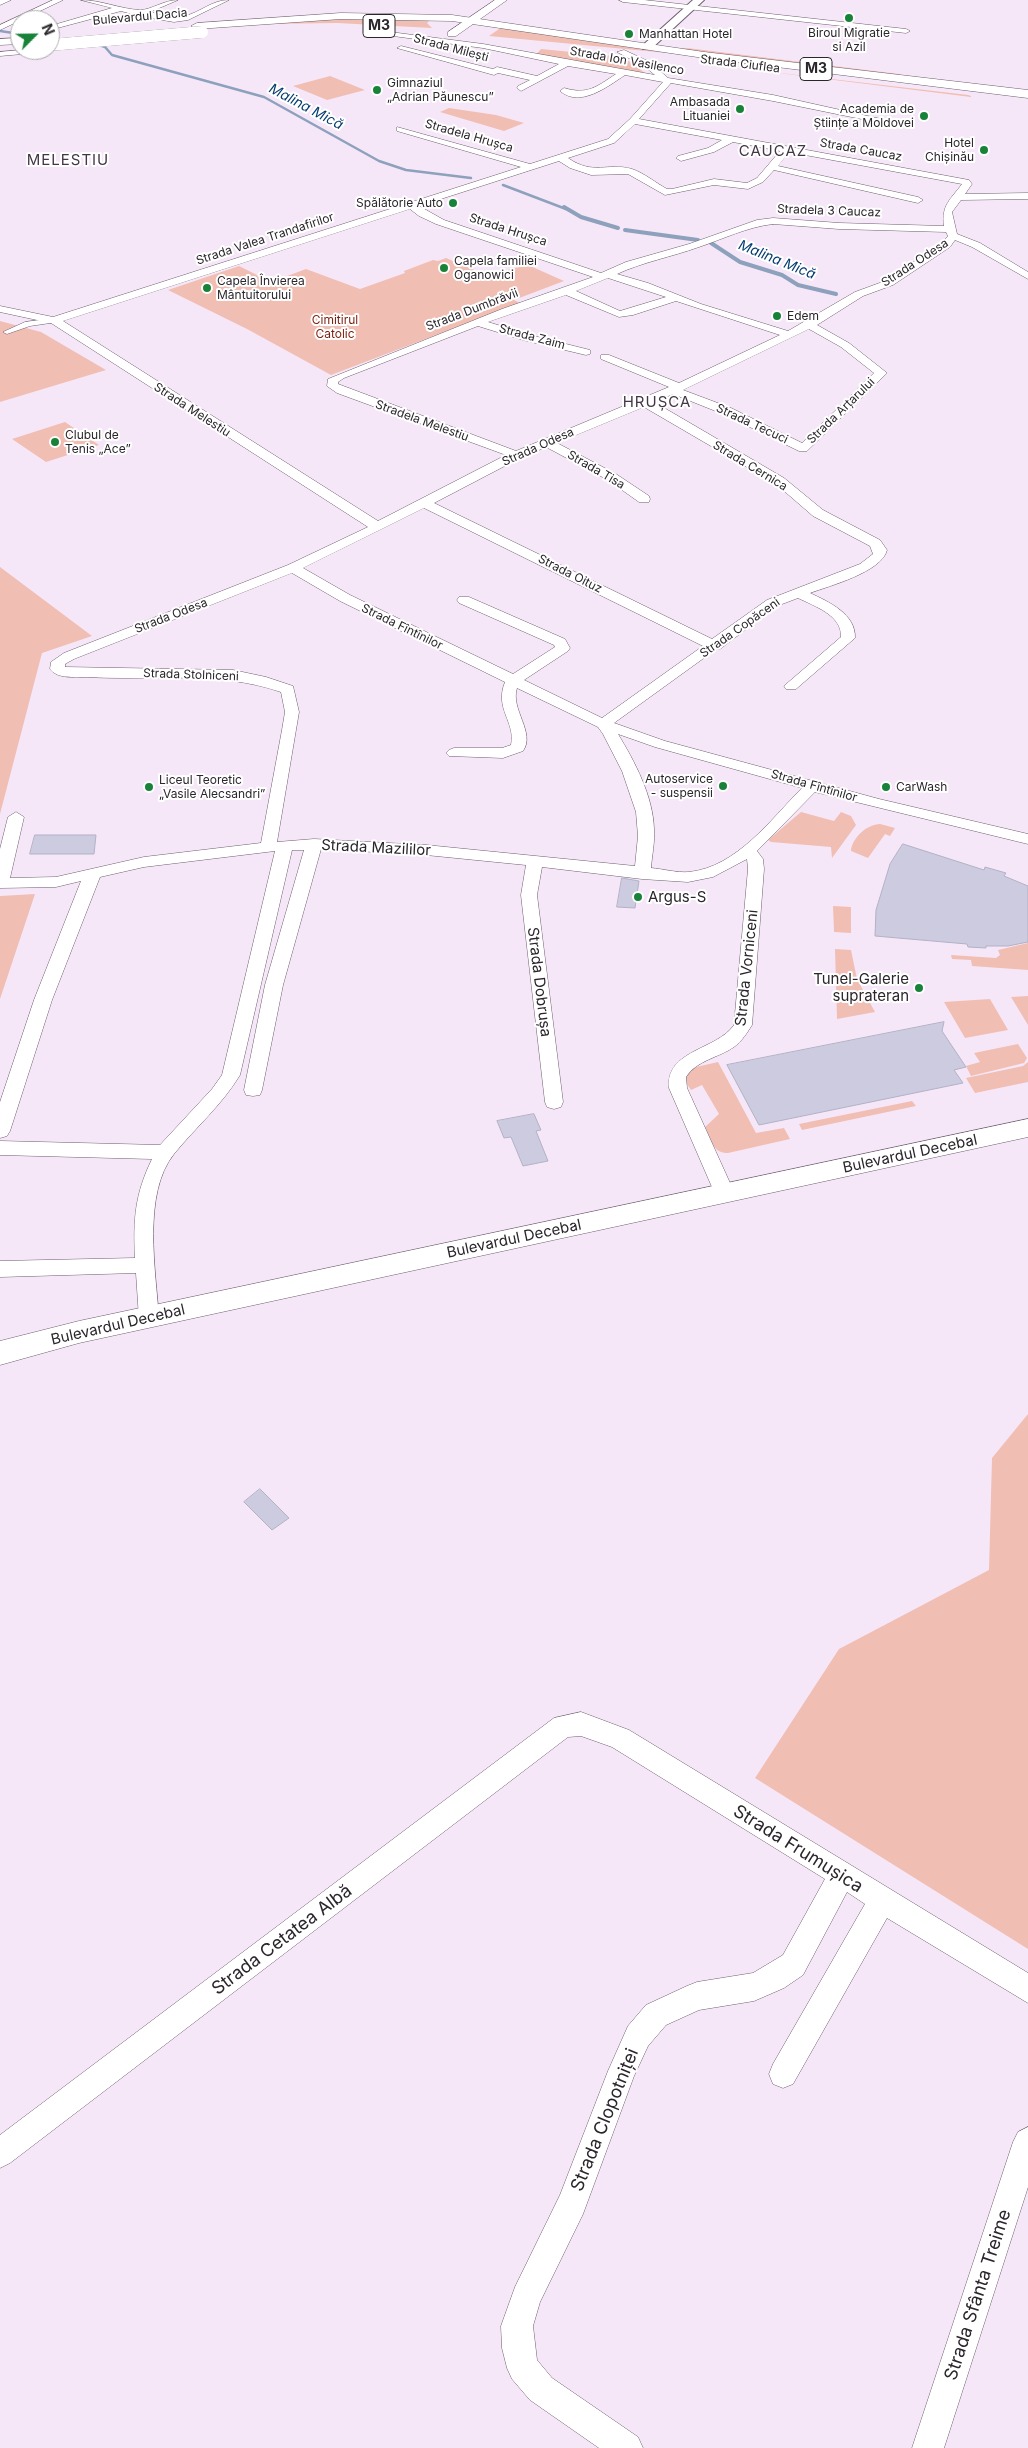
<!DOCTYPE html>
<meta charset="utf-8">
<style>
body{margin:0}
#map{position:relative;width:1028px;height:2448px;overflow:hidden;background:#f6e7f8;font-family:Inter,sans-serif}
canvas{display:block}
.north{position:absolute;left:10px;top:10px;width:50px;height:50px;box-sizing:border-box;background:#fff;border:1px solid #aaa8ab;border-radius:50%;rotate:67deg;font-size:14px;font-weight:700;line-height:20px;text-align:center;color:#2b262c}
.north::after{content:'';display:block;margin:auto;width:18px;height:22px;background:#188238;clip-path:polygon(50% 0,100% 100%,50% 72%,0 100%)}
</style>
<div id="map">
<canvas width="1028" height="2448"></canvas>
<div class="north">N</div>
</div>
<script>
const context = document.querySelector('canvas').getContext('2d');
context.lineJoin = 'round';
function paint(path, color) { context.fillStyle = color; context.fill(path, 'evenodd'); }
function strokePath(path, color, width, dash) { context.strokeStyle = color; context.lineWidth = width; context.lineCap = dash ? 'butt' : 'round'; context.setLineDash(dash || []); context.stroke(path); }
function label(font, color, halo, rows, align = 'center') {
  context.font = font + ' Inter,sans-serif'; context.lineWidth = 4; context.setLineDash([]); context.textBaseline = 'middle'; context.strokeStyle = halo; context.fillStyle = color; for (const [text, x, y, turn = 0] of rows) {
    context.save(); context.translate(x, y); context.rotate((+turn || 0) * Math.PI / 180); context.textAlign = isNaN(turn) ? turn : align; if (halo) context.strokeText(text, 0, 0); context.fillText(text, 0, 0); context.restore();
  }
}
paint(new Path2D(`
 M333,19L430,20L427,23L432,28L337,23L266,24Z
 M502,27L667,53L489,36Z
 M687,48L899,74L901,75L679,49Z
 M541,49L623,57L645,73L534,57Z
 M746,69L968,95L971,96V97Z
 M330,76L365,90L327,100L293,86Z
 M449,108L496,115L524,123L504,131L440,112Z
 M446,258L486,275L528,265L564,281L514,300L520,303L331,375L247,329L168,290L239,266L271,282L306,269L360,289L405,273L404,271L433,260L438,261Z
 M0,321L41,332L106,370L0,402Z
 M65,422L99,445L46,462L12,439Z
 M0,567L92,636L42,653L0,814Z
 M801,812L834,821L841,812L851,816L856,825L832,858L831,847L771,842L768,840Z
 M880,824L895,828L890,836L885,834L868,858L851,851C852,838 867,824 880,824Z
 M35,894L0,999V896Z
 M833,906L851,907V933L834,932Z
 M1028,943V970L972,966L971,960L952,959L951,955L996,958L1000,955L998,950Z
 M835,949L851,950L857,979L875,1012L837,1019Z
 M1028,996V1025L1011,997Z
 M990,999L1008,1030L965,1038L944,1002Z
 M1018,1044L1027,1058L1024,1063L971,1076L966,1066L980,1062L974,1053Z
 M718,1062L756,1133L784,1128L790,1139L728,1153C713,1154 710,1138 705,1127L719,1114L702,1085L691,1090L685,1081L684,1074L692,1068Z
 M1028,1062V1082L975,1093L966,1078L1023,1066Z
 M912,1101L916,1106L802,1130L799,1124Z
 M1028,1414V1949L755,1778L839,1649L989,1570L992,1458Z`), '#f1beb3');
strokePath(new Path2D(`
 M0,31L20,34
 M50,37L54,38
 M96,44L105,47L112,55L264,97L379,161L406,170L471,178
 M503,185L566,209`), '#8da1bc', 2.5);
strokePath(new Path2D(`
 M564,207L581,217L618,228
 M625,230L698,240
 M711,243L740,262L782,275L798,285L836,294`), '#8da1bc', 4);
const building = new Path2D(`
 M35,835H96L94,854H30Z
 M903,844L984,870L985,867L1006,873L1004,876L1028,886V942L1008,946H986V948L968,947L967,944L875,936L876,910L890,864Z
 M622,878L639,881L635,908L617,907Z
 M944,1022L942,1031L966,1067L954,1070L963,1083L759,1125L727,1065Z
 M534,1114L541,1130L536,1131L548,1161L523,1166L511,1137L504,1138L497,1121Z
 M260,1489L289,1518L272,1530L244,1502Z`);
paint(building, '#cccbdf');
strokePath(building, '#b2b1c5', 1);
const pedestrian = new Path2D(`
 M54,318L58,320L57,322L30,326L7,334L3,332L25,322Z`);
const minor = new Path2D(`
 M0,0H11L0,5Z
 M53,0H63L0,30V25Z
 M81,0C101,0 120,9 140,10C151,10 164,0 178,0L150,12C162,15 173,19 185,16C201,12 212,0 229,0L188,20L174,22L139,16L121,11L50,30V26L112,8Z
 M619,0H644L906,29L910,31L906,33L623,2Z
 M390,32L483,44L655,75L644,66L617,52L624,50L650,62L668,78L773,95L890,121L886,124L773,101L671,83L639,119L969,180L972,184L965,194L1028,193V199L961,200L952,212L957,234L980,243L1028,272V279L972,247L955,240L950,247L893,285L863,296L817,325L849,343L887,373L807,451H799L723,414L673,394L654,402L784,478L823,510L880,540L887,550C882,572 829,586 810,593C829,602 856,614 855,638L796,689H786L784,686L841,637C842,615 814,606 798,598L777,606L720,649L715,650L614,723L665,741L879,799L1028,834V844L815,792L757,851L763,859L764,869L752,1025C747,1033 742,1041 734,1047C718,1058 697,1060 686,1077L687,1088L735,1194L732,1199L725,1201L718,1199L715,1194L669,1088C665,1050 717,1050 734,1025L748,869L747,859L713,877L688,882L642,879L542,867L537,895L563,1102L561,1107L554,1109L547,1107L545,1102L521,895L526,865L426,855L321,849L283,985L262,1090L260,1095L253,1096L246,1095L244,1090L265,985L304,850H292L240,1075C222,1105 196,1127 174,1154C142,1194 156,1271 159,1318L156,1324L149,1326L142,1324L139,1318L136,1273L0,1277V1261L135,1258C133,1219 135,1194 152,1159L0,1155V1141L160,1145L212,1089L222,1075L275,851L144,867L100,877L52,1000L10,1131L7,1136L0,1138V1102L34,1000L81,881L56,887L0,888V849L8,817L16,812L24,817L10,878L56,877L144,857L261,843L282,730L285,712L281,692C217,670 152,681 86,677C75,677 57,679 50,669L51,662L64,653L288,565L368,527L51,323L0,312V306L53,317L521,167L397,131V127L530,164L608,139L630,119L663,82L625,75C607,87 580,108 560,91L564,88C588,95 596,87 616,74L568,66L521,91L517,88L518,86L530,80L498,73L494,75L397,48L401,46L493,69L497,67L537,76L559,64L483,48L393,36H390ZM635,124L722,140L708,148L678,156L676,158L681,161L714,152L733,142L780,151L757,178L747,183L714,179L672,189H667C656,183 644,173 632,169C607,162 594,176 568,158L614,143ZM789,152L962,184C951,199 941,205 944,226L839,223L773,218L757,220L689,244L626,262L601,273L444,220L419,206L559,161L570,168L591,175L628,174L665,195L714,185L748,189L763,182L774,170L918,203L923,200L918,197L778,166ZM410,209L419,216L436,224L593,277L502,309L328,379L327,386L337,393L506,455L378,521L63,321ZM773,224L839,229L946,232L948,236L942,243L885,281L855,292L788,331L701,304L648,283L617,274C643,262 671,257 699,247C723,239 747,227 773,224ZM608,278L666,297L620,311L576,291ZM566,295L619,317L633,315L676,301L780,335L679,383L609,355H601V359L669,387L516,451L338,384V382L344,378L478,326L523,340L586,355L590,354V350L530,335L488,322ZM809,329L841,347L874,373L802,443L731,408L683,390ZM644,407L776,484L813,516L870,546L873,554L860,564L767,600L712,639L434,503L520,458L546,447L608,480L639,502H649L650,499L649,496L616,474L557,443ZM424,508L703,646L602,718L524,680L568,651L570,648L565,639L469,597H459L457,600L459,603L554,645L555,647L513,674L350,595L303,568ZM292,573L340,601L505,682C494,709 516,722 511,745L502,748H454L449,750L446,753L449,756L503,758L523,751C536,733 510,709 517,688L598,727L603,734L622,771L636,812L638,836L635,866L426,845L314,839L277,842L299,712L293,686L266,677L233,670L65,667V664L74,659ZM618,734L655,747L802,788C771,819 737,867 689,872C677,873 663,869 651,868C652,855 655,842 654,829C653,796 635,762 618,734Z
 M20,50H49L45,52L0,56V52Z
 M581,1712L629,1730L1028,1973V2003L887,1918L793,2084L783,2088L773,2084L769,2074L773,2064L865,1904L847,1892L803,1975L784,1988L754,2001L699,2010L666,2025L648,2046L634,2076L583,2214L540,2302L533,2326L537,2360L552,2378L638,2437L643,2448H599L530,2400L512,2379L507,2368L502,2348L501,2326L515,2287L560,2195L608,2071L628,2026L646,2005L687,1986L697,1982L753,1973L783,1955L825,1879L612,1747L581,1736L568,1737L10,2163L0,2168V2135L554,1718Z
 M1028,2127V2187L944,2448H912L1013,2142L1018,2132Z`);
const tertiary = new Path2D(`
 M693,0H704L651,49H643V45Z`);
const secondary = new Path2D(`
 M495,0H507L456,36H448V32Z`);
const primary = new Path2D(`
 M1028,1119V1137L79,1343L0,1365V1341L79,1321Z`);
const trunk = new Path2D(`
 M341,13L452,15L704,52L1028,90V98L704,58L452,21L341,19L197,29L191,26L197,23Z
 M20,38V44L0,45V39Z`);
strokePath(pedestrian, '#6d5f6e', 1);
strokePath(minor, '#6d5f6e', 1);
strokePath(tertiary, '#6d5f6e', 2);
strokePath(secondary, '#6d5f6e', 1);
strokePath(primary, '#6d5f6e', 1);
strokePath(trunk, '#6d5f6e', 1);
paint(pedestrian, '#fff');
paint(minor, '#fff');
paint(tertiary, '#fff');
paint(secondary, '#fff');
paint(primary, '#fff');
paint(trunk, '#fff');
const trunkBridge = new Path2D(`
 M50,45L202,32`);
strokePath(trunkBridge, '#6d5f6e', 12, []);
strokePath(trunkBridge, '#fff', 12);
for (const [x, y, r, color] of [
 [849,18,5,"#188238"],
 [629,34,5,"#188238"],
 [377,90,5,"#188238"],
 [740,109,5,"#188238"],
 [924,116,5,"#188238"],
 [984,150,5,"#188238"],
 [453,203,5,"#188238"],
 [444,268,5,"#188238"],
 [207,288,5,"#188238"],
 [777,316,5,"#188238"],
 [55,442,5,"#188238"],
 [723,786,5,"#188238"],
 [149,787,5,"#188238"],
 [886,787,5,"#188238"],
 [638,897,5,"#188238"],
 [919,988,5,"#188238"]
]) { const dot = new Path2D(); dot.arc(x, y, r, 0, 2 * Math.PI); context.fillStyle = color; context.fill(dot); strokePath(dot, '#fff', 2); }
label('12px', '#2b262c', '#fff', [
 ["Bulevardul Dacia",140,17,-5],
 ["Strada Milești",451,48,15],
 ["Strada Ion Vasilenco",627,61,10],
 ["Strada Ciuflea",740,64,7],
 ["Stradela Hrușca",469,136,16],
 ["Strada Caucaz",861,150,10],
 ["Stradela 3 Caucaz",829,211,2],
 ["Strada Hrușca",508,230,18],
 ["Strada Valea Trandafirilor",265,239,-18],
 ["Strada Odesa",915,263,-33],
 ["Strada Dumbrăvii",472,310,-21],
 ["Strada Zaim",532,337,15],
 ["Strada Melestiu",192,410,33],
 ["Strada Arțarului",841,411,-44],
 ["Stradela Melestiu",422,421,20],
 ["Strada Tecuci",752,424,25],
 ["Strada Odesa",538,447,-24],
 ["Strada Cernica",750,466,31],
 ["Strada Tisa",596,470,30],
 ["Strada Oituz",570,574,27],
 ["Strada Odesa",171,616,-21],
 ["Strada Fîntînilor",402,627,26],
 ["Strada Copăceni",740,628,-35],
 ["Strada Stolniceni",191,675,2],
 ["Strada Fîntînilor",814,786,16]
]);
label('12px', '#2b262c', '#fff', [
 ["Biroul Migratie",849,33,"center"],
 ["si Azil",849,47,"center"],
 ["Manhattan Hotel",639,34],
 ["Gimnaziul",387,83],
 ["„Adrian Păunescu”",387,97],
 ["Ambasada",730,102,"right"],
 ["Lituaniei",730,116,"right"],
 ["Academia de",914,109,"right"],
 ["Științe a Moldovei",914,123,"right"],
 ["Hotel",974,143,"right"],
 ["Chișinău",974,157,"right"],
 ["Spălătorie Auto",443,203,"right"],
 ["Capela familiei",454,261],
 ["Oganowici",454,275],
 ["Capela Învierea",217,281],
 ["Mântuitorului",217,295],
 ["Edem",787,316],
 ["Clubul de",65,435],
 ["Tenis „Ace”",65,449],
 ["Autoservice",713,779,"right"],
 ["- suspensii",713,793,"right"],
 ["Liceul Teoretic",159,780],
 ["„Vasile Alecsandri”",159,794],
 ["CarWash",896,787]
], 'left');
label('12px', '#7b1f0f', '#fff', [
 ["Cimitirul",335,320],
 ["Catolic",335,334]
]);
for (const [x, y, w] of [
 [379,26,32],
 [816,69,32]
]) { const box = new Path2D(); box.roundRect(x - w / 2, y - 11.5, w, 23, 4); context.fillStyle = '#fff'; context.fill(box); strokePath(box, '#2b262c', 1); }
label('bold 14px', '#2b262c', null, [
 ["M3",379,26],
 ["M3",816,69]
]);
label('italic 14px', '#063d71', '#fff', [
 ["Malina Mică",306,107,28],
 ["Malina Mică",777,260,22]
]);
context.letterSpacing = '1px';
label('15px', '#433745', '#fff', [
 ["CAUCAZ",773,151],
 ["MELESTIU",68,160],
 ["HRUȘCA",657,402]
]);
context.letterSpacing = '0px';
label('15px', '#2b262c', '#fff', [
 ["Strada Mazililor",376,848,3],
 ["Strada Vorniceni",747,968,-84],
 ["Strada Dobrușa",539,982,83],
 ["Bulevardul Decebal",910,1154,-12],
 ["Bulevardul Decebal",514,1239,-12],
 ["Bulevardul Decebal",118,1325,-13]
]);
label('15px', '#2b262c', '#fff', [
 ["Argus-S",648,897],
 ["Tunel-Galerie",909,979,"right"],
 ["suprateran",909,996,"right"]
], 'left');
label('18px', '#2b262c', '#fff', [
 ["Strada Frumușica",798,1849,32],
 ["Strada Cetatea Albă",282,1940,-37],
 ["Strada Clopotniței",605,2120,-68],
 ["Strada Sfânta Treime",978,2295,-72]
]);
</script>
